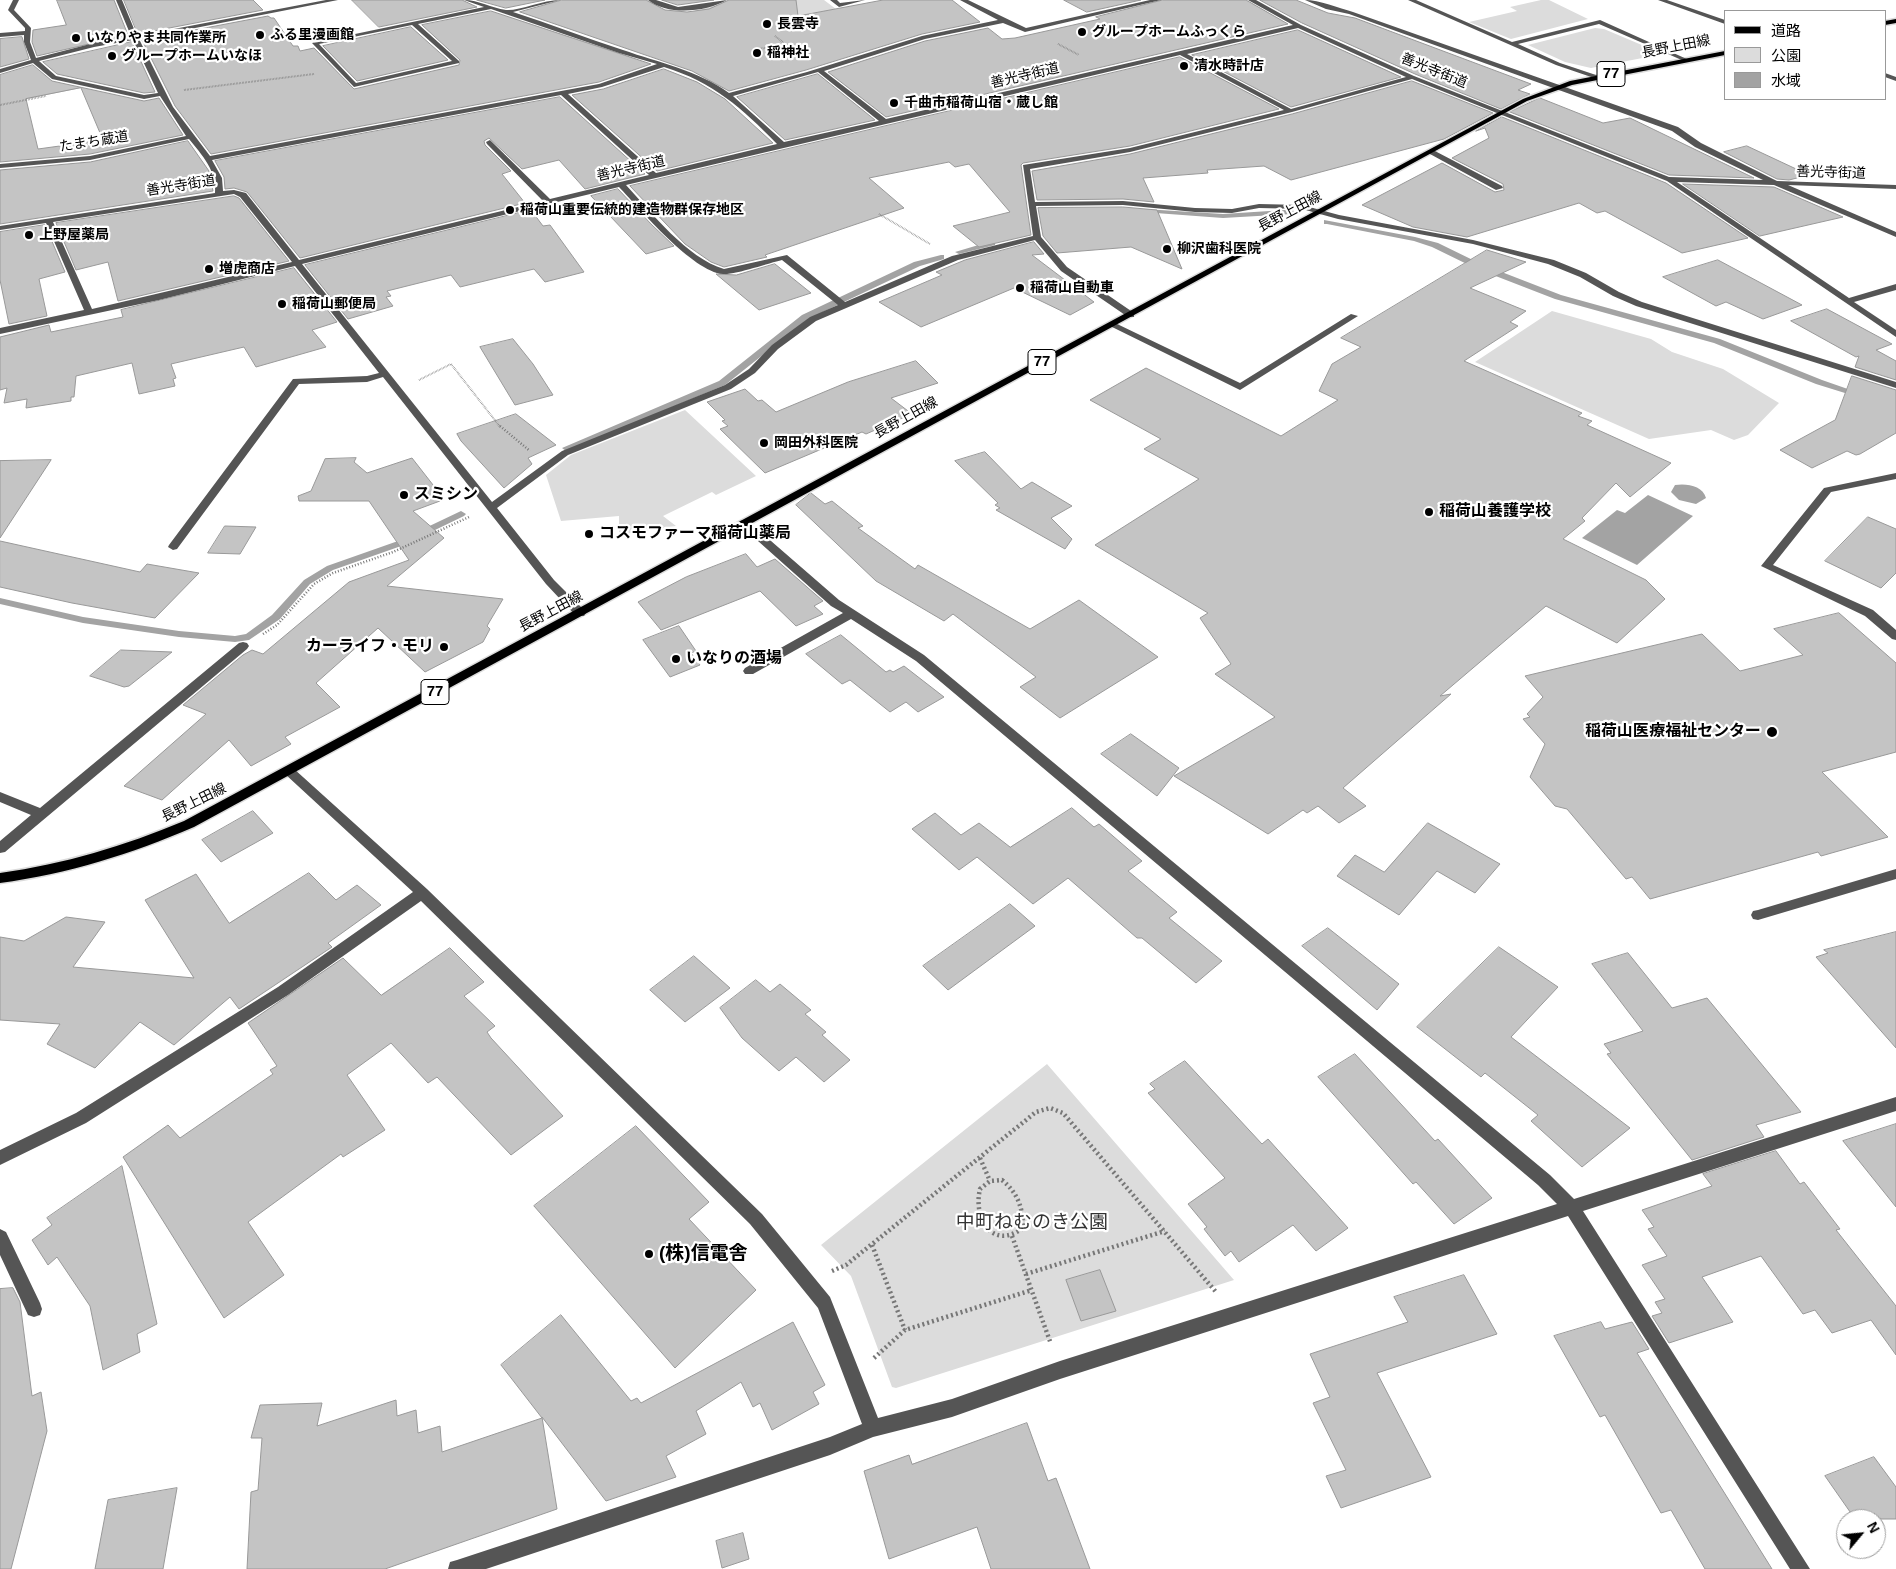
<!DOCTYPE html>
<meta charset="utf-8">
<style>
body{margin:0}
#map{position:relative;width:1896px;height:1569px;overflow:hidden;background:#fff;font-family:Arial,"Noto Sans JP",sans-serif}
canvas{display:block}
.legend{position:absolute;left:1724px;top:10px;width:162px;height:90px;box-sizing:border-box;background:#fff;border:1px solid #999;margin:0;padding:6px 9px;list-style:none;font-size:15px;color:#000}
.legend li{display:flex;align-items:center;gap:10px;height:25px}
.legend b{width:25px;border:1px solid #999}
.north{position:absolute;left:1836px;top:1509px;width:50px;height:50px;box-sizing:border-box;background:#fff;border:1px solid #999;border-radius:50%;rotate:62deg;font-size:14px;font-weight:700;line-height:20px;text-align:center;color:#000}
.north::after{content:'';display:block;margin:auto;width:18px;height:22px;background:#000;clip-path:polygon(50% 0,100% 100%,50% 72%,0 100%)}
</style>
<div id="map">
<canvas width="1896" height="1569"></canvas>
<ul class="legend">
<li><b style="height:6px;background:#000"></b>道路</li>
<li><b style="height:14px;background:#dcdcdc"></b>公園</li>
<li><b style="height:14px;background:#a3a3a3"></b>水域</li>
</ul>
<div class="north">N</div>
</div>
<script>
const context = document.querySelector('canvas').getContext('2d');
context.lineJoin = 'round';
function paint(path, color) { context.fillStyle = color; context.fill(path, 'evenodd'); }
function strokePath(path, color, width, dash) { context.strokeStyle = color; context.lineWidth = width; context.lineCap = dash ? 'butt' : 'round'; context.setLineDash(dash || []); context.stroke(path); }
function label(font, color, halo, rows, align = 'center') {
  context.font = font + ' Arial,"Noto Sans JP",sans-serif'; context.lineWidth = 4.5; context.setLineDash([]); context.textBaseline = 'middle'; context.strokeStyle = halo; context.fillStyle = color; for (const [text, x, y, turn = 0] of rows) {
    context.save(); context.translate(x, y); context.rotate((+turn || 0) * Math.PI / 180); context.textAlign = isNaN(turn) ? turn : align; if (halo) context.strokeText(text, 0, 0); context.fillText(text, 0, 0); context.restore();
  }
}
paint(new Path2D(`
 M741,0H824L836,9L785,18L677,15Z
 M1541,0H1549L1588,19L1511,39L1469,22L1517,11L1510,7Z
 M1595,28L1604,29L1663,54L1591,68L1565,62L1528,45Z
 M1552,311L1651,339L1672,352L1723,369L1779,403L1748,435L1734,440L1711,430L1649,439L1475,362Z
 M685,410L756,476L716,495L712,492L663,516L676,526L619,535V516L561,521L546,475L571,455Z
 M1047,1064L1234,1280L896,1388L892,1387L851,1276L821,1245Z`), '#dcdcdc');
paint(new Path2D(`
 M1675,485C1687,483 1703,486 1706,498L1696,504L1679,500L1671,492Z
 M1648,495L1693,516L1637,565L1582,538L1617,510L1625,513Z`), '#a3a3a3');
paint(new Path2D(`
 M1144,209L1223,214L1285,210H1292L1296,212L1292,214L1223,218L1142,212L1140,211Z
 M1324,220L1415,237L1438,243L1481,264L1561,295L1720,339L1822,380L1865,395L1861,398L1816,384L1714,343L1555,299L1475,268L1432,247L1414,241L1327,224H1324Z
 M992,241H995V245L959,254L955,252Z
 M941,255H944V259L920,266L808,319L725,385L569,450L566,451L562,448L719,381L802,315L914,262Z
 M461,511L466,514L464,516L404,545L333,570L310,584L280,619L249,640L235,642L179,637L83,623L0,604V598L83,617L179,631L235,636L246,634L272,615L304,580L327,566L398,541Z`), '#a3a3a3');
const building = new Path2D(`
 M57,0H114L128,35L37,56L32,42L33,30L66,25Z
 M124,0H253L263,10L138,34Z
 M352,0H462L477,7L379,27Z
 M477,0H545L506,8Z
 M562,0H646L665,10L687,12L709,9L729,0H796L798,16L883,0H952L980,22L922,34L806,70L729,91L692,71L520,12Z
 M662,0H714L678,5Z
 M1064,0H1141L1087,12Z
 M1163,0H1246L1288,24L886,117L828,72L925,41L988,28L1002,39L1015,38L1100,19L1096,17Z
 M1260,0H1296L1328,13L1355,18L1531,84L1518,90L1530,94L1501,109L1415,74L1302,23Z
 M491,11L651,64L599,82L211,154L175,106L142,40L268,16L271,18H274L293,46H298L300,51L314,48L354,89L459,65L460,60L422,25Z
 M411,27L448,60L357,81L323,46Z
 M1298,30L1401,77L1291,107L1192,55Z
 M22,37L29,59L0,67V39Z
 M132,42L155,92L144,93L57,74L43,62Z
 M1180,57L1279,109L1130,146L1023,163L1021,165L1031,235L979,247L953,226L1010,212L969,164L955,167L949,162L869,178L904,208L765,255L767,257L724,267L711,262L685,244L630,186Z
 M33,65L52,81L144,101L159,98L183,135L90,154L0,162V75ZM81,88L103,140L38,149L26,99Z
 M664,69L697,82L725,99L773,143L657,171L572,95L603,89Z
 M818,74L875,120L785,140L737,97Z
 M1412,81L1493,113L1444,139L1291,180L1264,166L1207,170L1208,173L1143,178L1154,202L1123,199L1037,200L1032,171L1130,154L1292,114Z
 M560,97L645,174L585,189L559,160L522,169L489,138L484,141L485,145L511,171L502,174L525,203L300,258L247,192L234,188L225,189L224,177L215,161Z
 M1540,98L1603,123L1630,118L1754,178L1669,175L1510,112Z
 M1502,117L1666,183L1748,238L1682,253L1605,211L1597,213L1579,203L1467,237L1413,227L1362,205L1442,163L1495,192L1504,190L1503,184L1452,158L1489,138L1485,128L1476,131Z
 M188,141L209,171L213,191L0,224V170L90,162Z
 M1747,146L1809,175L1789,180L1777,179L1724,152Z
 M1683,184L1774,187L1843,217L1760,236Z
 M618,189L652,225L674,246L646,254L591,196Z
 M234,196L239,198L289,261L118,301L108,262L76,270L56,223Z
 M1123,207L1157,210L1182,269L1131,247L1057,253L1043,236L1038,208Z
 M531,210L543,226L550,225L584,272L545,282L534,269L460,287L451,275L387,291L391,296L386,297L393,306L348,319L305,265Z
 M45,225L65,272L39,279L47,316L9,324L0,280V232Z
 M1034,242L1044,254L1032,255L1094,302L1070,315L1014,288L921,327L879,302L942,275L936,272L965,260Z
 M1487,250L1526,262L1470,288L1526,311L1510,322L1518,326L1464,361L1582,413L1578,416L1592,421L1587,425L1671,463L1630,497L1616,483L1582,518L1585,521L1563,539L1646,580L1665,599L1617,643L1546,606L1440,696L1451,694L1343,788L1366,806L1339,823L1318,806L1307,813L1303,810L1268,834L1174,776L1275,717L1215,674L1231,664L1200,618L1208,613L1095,545L1199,479L1144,449L1161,439L1090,400L1146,368L1281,436L1338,400L1319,391L1332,364L1361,347L1341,338Z
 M1718,260L1802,305L1763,319L1726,302L1716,306L1663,277Z
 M775,264L811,293L759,310L716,274L736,275Z
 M294,268L337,322L312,330L326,347L256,367L244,347L171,364L176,378L173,379L175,386L139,394L132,363L76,376L74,397H71V401L26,408L27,399L4,403L7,388L0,390V337L49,325L51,332L123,317L121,310Z
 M1827,309L1892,344L1876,350L1896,361V380L1855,367L1859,356L1856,357L1791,321Z
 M513,339L533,364L553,395L515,405L480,347Z
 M916,361L938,383L891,398L912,414L866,434L862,432L765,473L720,429L728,426L722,421L725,420L707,402L745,389L758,401L762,400L776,412L848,382Z
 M1852,376L1896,390V433L1860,454L1856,455L1847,451L1812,468L1780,450L1835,420Z
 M516,414L556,445L528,458L532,464L504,488L461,441L457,434Z
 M985,452L1021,489L1032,482L1072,506L1051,518L1072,539L1065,549L996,510L1000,508L995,505L998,503L955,461Z
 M356,458L354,462L367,473L412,458L437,490L433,492L440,501L413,511L444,538L387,586L503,599L487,626L490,629L483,642L425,672L378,628L316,683L340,707L285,737L291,744L251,766L229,740L162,800L124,786L206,714L183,705L243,655L252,650L263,654L349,582L409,560L369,501H299L298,496L311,491L325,459Z
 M51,460L0,538V461Z
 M811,493L825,504L832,501L863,526L858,528L915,569L918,565L1030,629L1079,600L1158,657L1060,718L1020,687L1036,677L953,614L944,621L876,581L796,505Z
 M1868,517L1896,529V573L1881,588L1825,561Z
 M225,526L256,527L240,554L208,553Z
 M0,541L140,572L147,564L199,573L155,618L72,603L0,587Z
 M746,554L757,567L775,559L823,601L814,606L823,614L796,626L760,591L661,630L638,602L686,577Z
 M1839,613L1896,663V752L1822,772L1888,837L1821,856L1818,852L1650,899L1632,877L1626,879L1567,809L1555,806L1530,777L1545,744L1523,719L1530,717L1527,714L1543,697L1525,676L1702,634L1740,671L1803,655L1774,629Z
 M679,626L696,651L691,653L700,665L670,677L643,640Z
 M841,635L886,672L890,670L893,672L904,666L944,697L918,712L906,702L890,712L850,680L842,684L806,654Z
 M121,650L172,652L129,686L124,687L90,676Z
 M1131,734L1179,768L1157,796L1101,754Z
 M1072,808L1094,827L1099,824L1142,861L1128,871L1177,912L1169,918L1222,961L1196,983L1142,938H1137L1068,878L1033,904L977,857L959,870L912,829L935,813L961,835L979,823L1010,847Z
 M253,811L273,833L221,862L202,840Z
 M1428,823L1500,864L1475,893L1437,871L1399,915L1337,876L1355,855L1384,872Z
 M309,873L336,900L357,885L381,905L328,943L332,947L239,1009L230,997L174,1045L140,1022L95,1068L47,1044L60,1024L0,1020V937L24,941L66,917L105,922L73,967L194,978L145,900L196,874L229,923Z
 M1010,904L1035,926L948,990L923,966Z
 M1328,928L1399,984L1377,1010L1302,946Z
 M1896,932V1048L1816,957L1828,953L1824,950Z
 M1499,947L1558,987L1511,1037L1630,1128L1582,1167L1531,1121L1538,1115L1485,1073L1481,1077L1417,1027Z
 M450,948L484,982L464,996L495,1026L487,1032L491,1038L563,1116L511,1155L437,1077L428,1083L391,1043L347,1075L385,1130L343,1157L341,1154L248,1222L284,1275L224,1318L123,1157L168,1125L180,1138L273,1074L270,1070L277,1066L248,1023L343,958L381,995Z
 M1628,953L1672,1008L1707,998L1801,1112L1756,1125L1764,1137L1692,1160L1607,1054L1611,1053L1604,1044L1643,1031L1592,964Z
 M694,956L730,988L685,1022L650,990Z
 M756,980L770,992L780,984L811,1010L805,1014L826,1032L822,1035L850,1060L824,1082L796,1057L779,1071L742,1038L720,1008Z
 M1355,1054L1435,1141L1438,1139L1492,1198L1454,1224L1416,1182L1413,1184L1318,1077Z
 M1185,1061L1262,1144L1268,1139L1348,1228L1316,1251L1293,1225L1239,1262L1231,1251L1225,1256L1204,1229L1207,1227L1188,1204L1225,1178L1148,1093L1155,1089L1150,1084Z
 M1896,1124V1207L1843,1141Z
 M636,1126L709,1202L689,1219L756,1290L675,1368L534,1206Z
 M1776,1151L1800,1184L1804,1182L1840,1229L1836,1230L1896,1306V1355L1871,1320L1832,1333L1815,1310L1803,1314L1761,1256L1702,1277L1733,1322L1669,1343L1652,1316L1662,1313L1655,1302L1665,1299L1642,1265L1667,1256L1648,1229L1654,1227L1642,1210L1712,1186L1703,1174Z
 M122,1166L157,1324L137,1334L140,1352L103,1370L90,1306L57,1257L48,1265L32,1240L52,1225L47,1218Z
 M1100,1270L1116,1311L1081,1321L1066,1280Z
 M1464,1275L1497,1334L1377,1373L1431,1477L1341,1508L1326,1476L1346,1470L1313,1403L1330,1397L1310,1354L1408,1322L1394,1297Z
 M13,1288L20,1302L32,1396L41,1392L47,1431L11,1569H0V1289Z
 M561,1315L631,1401L637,1398L641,1403L793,1322L825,1385L813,1392L819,1404L772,1430L760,1403L753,1407L741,1382L696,1411L706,1434L666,1456L676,1477L606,1501L542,1417L557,1509L385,1569H247L251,1492L258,1490L262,1438H251L260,1405L322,1403L317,1426L396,1400L397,1416L416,1410L418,1433L440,1426L442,1452L542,1418L501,1365Z
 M1601,1322L1605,1329L1632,1322L1649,1349L1637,1353L1772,1569H1705L1671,1510L1661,1513L1605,1415L1600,1417L1554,1336Z
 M1027,1423L1048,1481L1056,1478L1090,1569H991L977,1527L889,1559L864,1471L909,1455L912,1464Z
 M1874,1457L1896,1487V1519H1855L1825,1476Z
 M177,1488L163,1569H95L108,1500Z
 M743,1533L749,1559L722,1568L716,1541Z`);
paint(building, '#c4c4c4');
strokePath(building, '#999', 1);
const major = new Path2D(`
 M1896,19V23L1885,25V21Z
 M1725,51V55L1572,85L1527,101L194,827C131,854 68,874 0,883V873C65,864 124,846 184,821L1523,99L1570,81Z`);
strokePath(major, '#dbdbdb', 3);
strokePath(new Path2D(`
 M775,36L798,54
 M1058,44L1079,55
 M754,50L785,44
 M184,90L314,74
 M0,105L46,96
 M879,214L930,244
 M419,380L451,364L501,428`), '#777', 2, [0.5, 1]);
strokePath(new Path2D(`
 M500,426L530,451
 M263,634L277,625L314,584L333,573L393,552L469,517`), '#777', 2.5, [1, 2]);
strokePath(new Path2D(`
 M980,1158L990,1181
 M1002,1180C1018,1193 1023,1208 1023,1228C992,1251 973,1218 980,1189L990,1181Z
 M1012,1236L1051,1344
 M872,1245L905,1330
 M832,1271L846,1265L1036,1112L1050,1108L1063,1113L1216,1292
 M1026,1274L1165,1231
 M874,1358L905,1330L1032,1290`), '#777', 4.5, [2, 3]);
paint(new Path2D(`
 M13,0H19L14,10L31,28L30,42L36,58L94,43L131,36L116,0H122L137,36L326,0H338L139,39L173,107L210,156L599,84L657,64L619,53L491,9L418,24L459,61V63L354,87L312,43L484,7L464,0C479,0 491,8 506,10C519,11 543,0 560,0L513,12C550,24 586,38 623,50C660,63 697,70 729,93L807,72L922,36L998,20L960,0H968L1026,28L1150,0H1161L1025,32L1003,23L925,39L824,71L886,119L1293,25L1248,0H1256L1301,25L1414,76L1669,177L1763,180L1695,147L1672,131L1349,14L1326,9L1305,0C1319,0 1339,8 1353,12L1678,127L1701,143L1777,181L1896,185V189L1788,185L1896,232V237L1774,185L1677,182L1849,298L1896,284V290L1854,302L1896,330V337L1667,181L1412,79L1292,112L1130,152L1030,169L1035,202L1123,201L1195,208L1232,209L1259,204L1302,205L1339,215L1473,240L1554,260L1586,273L1619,292L1642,302L1896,382V388L1636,306L1613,296L1580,277L1548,264L1473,244L1338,219L1302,209L1259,208L1232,213L1195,212L1123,205L1036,206L1041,237L1067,267L1134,313V317H1128L1061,271L1035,240L958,260L816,321L778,349L755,373L731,389L568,455L497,508L554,580L584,610L586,613L584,616H576L546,584L383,377L367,382L299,384L177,549L173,550L168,547L169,545L293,379L367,376L379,373L295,266L159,300L0,334V328L84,310L46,223L0,230V226L215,193C217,171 202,155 189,139L90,160L0,168V164L90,156L186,136L160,96L144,99L52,79L33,63L0,73V69L31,60L24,42V35L0,37V33L25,31V28L8,10ZM412,25L452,61L356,83L319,44ZM1298,28L1406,77L1291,109L1187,54ZM133,40L158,93L144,95L56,76L39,61L94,47ZM1180,55L1284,110L1130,148L1023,165L1033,236L952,256L845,302L787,255L724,269C687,258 652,213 626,185ZM664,67C713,82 742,108 777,144L656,173L568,94L602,87ZM818,72L879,121L784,142L733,96ZM561,95L649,175L550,199L490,140L486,142L487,144L543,201L299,260L246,193L234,190L223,191L222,178L212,160ZM619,187C640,209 693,272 723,274C735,275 769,263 782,260L838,305L810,317L772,345L749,369L725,385L562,451L492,502L302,264ZM234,194L240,197L292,262L92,309L53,222Z
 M648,0H656L678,7L727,0C706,12 668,16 648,0Z
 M830,0H837L840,3L865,0L839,7Z
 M1408,0H1416L1512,42L1600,20L1689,60L1684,61L1599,24L1518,44L1560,63L1599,76V78L1597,79L1556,65Z
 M1658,0H1667L1725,20V24Z
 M1885,73L1896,77V81L1885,77Z
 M1433,150L1502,186L1503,188L1496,190L1430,154L1429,152Z
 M1351,314L1358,316L1240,390L1108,325L1115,323L1240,383Z
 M1896,473V479L1831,492L1773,565L1873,610L1896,630V640L1892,639L1865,616L1761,566L1824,488Z
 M744,520L748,521L839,600L924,655L1550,1175L1574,1199L1896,1097V1111L1583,1211L1810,1569H1790L1568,1216L1060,1379L952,1417L873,1437L830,1455L486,1569H448L450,1562L457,1560L830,1437L862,1424L818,1308L750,1224L421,901L288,995L86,1123L0,1165V1150L76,1113L278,987L413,892L285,774L283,771L289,767L293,768L427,889L762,1214L830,1297L878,1418L952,1399L1060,1361L1557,1204L1538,1185L916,661L851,619L753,674H745L743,671L745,668L843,613L831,606L740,525V521Z
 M243,642L247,643L249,646L247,649L5,852L0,853V841L31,815L0,802V792L40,808L239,643Z
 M1896,869V879L1758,920L1753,919L1751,915L1753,911L1758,910Z
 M0,1229L6,1232L40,1303L42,1309L40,1315L34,1317L28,1315L0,1255Z`), '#555');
paint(major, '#000');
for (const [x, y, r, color] of [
 [767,24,5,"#000"],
 [1082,32,5,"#000"],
 [260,35,5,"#000"],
 [76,38,5,"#000"],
 [757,53,5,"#000"],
 [112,56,5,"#000"],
 [1184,66,5,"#000"],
 [894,103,5,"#000"],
 [510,210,5,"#000"],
 [29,235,5,"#000"],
 [1167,249,5,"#000"],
 [209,269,5,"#000"],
 [1020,288,5,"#000"],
 [282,304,5,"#000"],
 [764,443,5,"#000"],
 [404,495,5,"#000"],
 [1429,512,5,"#000"],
 [589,534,5,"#000"],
 [444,647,5,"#000"],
 [676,659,5,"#000"],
 [1772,732,6,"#000"],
 [649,1254,5,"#000"]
]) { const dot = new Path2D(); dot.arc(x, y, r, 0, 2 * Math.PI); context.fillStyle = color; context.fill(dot); strokePath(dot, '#fff', 2); }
label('bold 14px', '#000', '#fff', [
 ["長雲寺",777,24],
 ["グループホームふっくら",1092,32],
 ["ふる里漫画館",270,35],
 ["いなりやま共同作業所",86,38],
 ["稲神社",767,53],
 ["グループホームいなほ",122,56],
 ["清水時計店",1194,66],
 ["千曲市稲荷山宿・蔵し館",904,103],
 ["稲荷山重要伝統的建造物群保存地区",520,210],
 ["上野屋薬局",39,235],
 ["柳沢歯科医院",1177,249],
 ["増虎商店",219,269],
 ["稲荷山自動車",1030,288],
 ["稲荷山郵便局",292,304],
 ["岡田外科医院",774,443]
], 'left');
label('14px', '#000', '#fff', [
 ["長野上田線",1676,47,-11],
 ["善光寺街道",1434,71,22],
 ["善光寺街道",1025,76,-13],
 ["たまち蔵道",94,142,-9],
 ["善光寺街道",631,169,-13],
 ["善光寺街道",1831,173,2],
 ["善光寺街道",181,186,-9],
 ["長野上田線",1290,212,-28],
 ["長野上田線",906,418,-29],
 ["長野上田線",551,612,-28],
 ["長野上田線",194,803,-26]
]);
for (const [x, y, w] of [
 [1611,74,28],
 [1042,362,28],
 [435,692,28]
]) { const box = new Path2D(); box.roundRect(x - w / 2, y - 12.5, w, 25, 4); context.fillStyle = '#fff'; context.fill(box); strokePath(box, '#000', 1); }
label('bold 15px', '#000', null, [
 ["77",1611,74],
 ["77",1042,362],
 ["77",435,692]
]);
label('bold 16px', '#000', '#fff', [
 ["スミシン",414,495],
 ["稲荷山養護学校",1439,512],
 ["コスモファーマ稲荷山薬局",599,534],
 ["カーライフ・モリ",434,647,"right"],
 ["いなりの酒場",686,659],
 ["稲荷山医療福祉センター",1761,732,"right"]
], 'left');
label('19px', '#333', '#fff', [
 ["中町ねむのき公園",1032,1223]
]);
label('bold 19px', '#000', '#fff', [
 ["(株)信電舎",659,1254]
], 'left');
</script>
